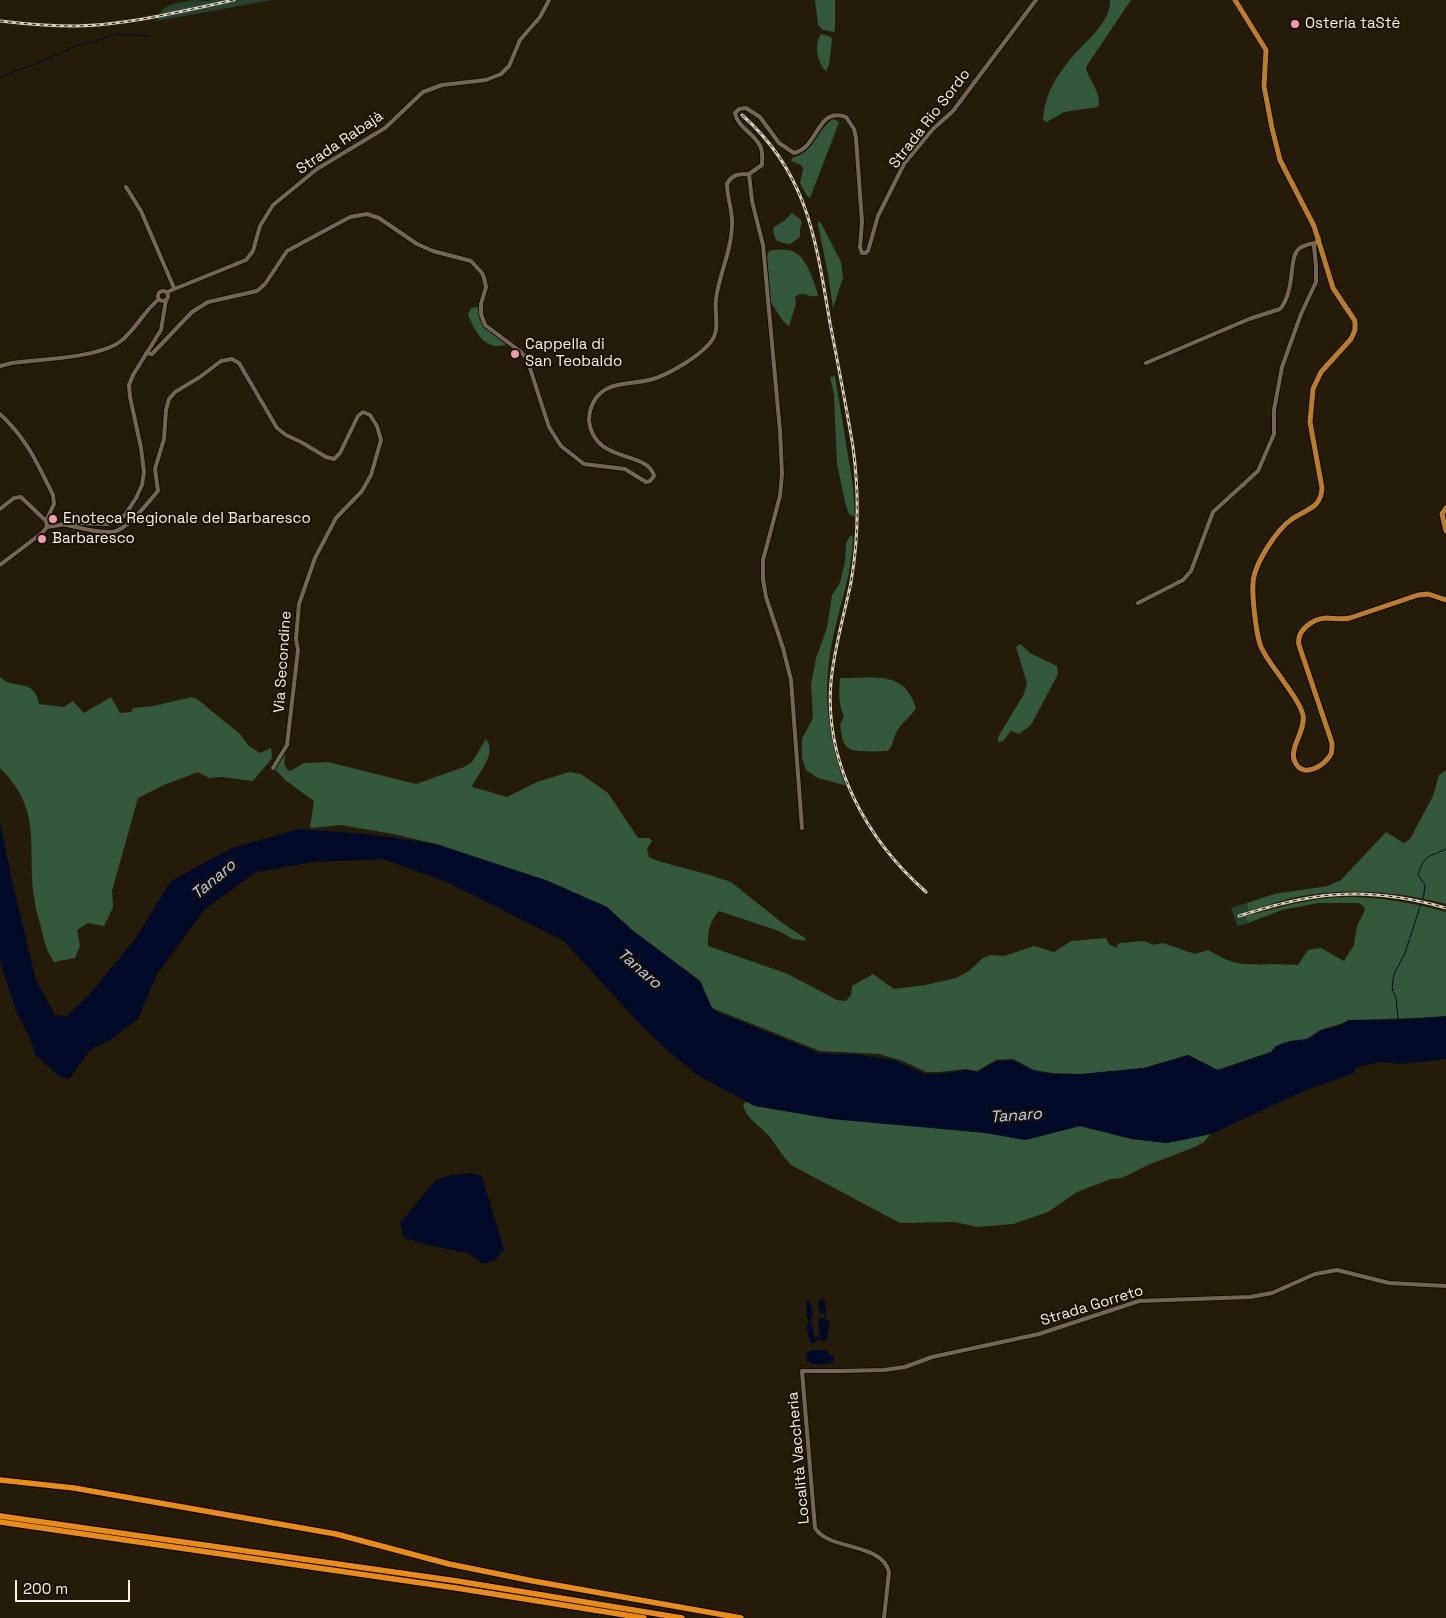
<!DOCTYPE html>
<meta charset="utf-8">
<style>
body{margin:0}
#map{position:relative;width:1446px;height:1618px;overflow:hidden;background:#251b09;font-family:"Space Grotesk",sans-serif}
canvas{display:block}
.scale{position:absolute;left:15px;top:1580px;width:115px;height:22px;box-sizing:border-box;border:2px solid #f9f2e6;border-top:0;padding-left:6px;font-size:15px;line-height:18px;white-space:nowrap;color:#f9f2e6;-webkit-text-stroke:4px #1c1202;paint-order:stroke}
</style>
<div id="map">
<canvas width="1446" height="1618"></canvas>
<div class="scale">200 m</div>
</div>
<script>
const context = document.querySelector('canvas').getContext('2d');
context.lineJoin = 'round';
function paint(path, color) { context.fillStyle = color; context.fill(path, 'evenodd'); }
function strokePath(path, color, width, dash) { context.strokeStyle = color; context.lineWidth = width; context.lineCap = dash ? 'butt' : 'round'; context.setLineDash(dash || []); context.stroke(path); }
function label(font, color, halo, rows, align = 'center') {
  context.font = font + ' "Space Grotesk",sans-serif'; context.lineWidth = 4; context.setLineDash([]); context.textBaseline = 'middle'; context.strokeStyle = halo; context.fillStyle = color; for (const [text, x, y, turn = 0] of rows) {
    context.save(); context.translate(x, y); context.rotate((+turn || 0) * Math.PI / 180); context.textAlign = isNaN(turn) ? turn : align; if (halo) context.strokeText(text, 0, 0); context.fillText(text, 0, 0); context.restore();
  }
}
paint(new Path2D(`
 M194,0L206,1L214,0H272L157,21C161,2 177,4 194,0Z
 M1247,903L1248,911L1244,912L1248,923L1240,926L1237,925L1231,908Z`), '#27422d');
paint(new Path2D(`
 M815,0H835V29L834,32L823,30L818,25Z
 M1110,0H1131L1086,67C1088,80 1103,94 1098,107L1064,112L1047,122L1043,120C1045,93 1056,77 1072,57C1086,41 1111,22 1110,0Z
 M821,34L831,37L832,40L829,65L826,71C817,63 814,44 821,34Z
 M833,119L839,122L838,125L810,198L807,196L800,183L803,169L801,165L791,161L792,158C815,152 816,130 833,119Z
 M792,213L800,219L802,223L800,228V237L790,244L783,243L776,240L773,232L774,227L785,220Z
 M818,221L821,223L841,262L843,278L833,308L828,274L818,225Z
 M773,250C780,250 788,249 794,252C807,257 814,283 818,294L817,296C809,298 802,290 795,297L796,304L789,326L782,320L771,302L767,256L769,251Z
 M478,307C481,326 492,334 507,344C485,353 475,331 468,315L471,308Z
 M835,376L853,486L855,517L849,514L846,506L837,464L834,395L830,377Z
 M853,535C853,569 841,601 834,633C822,685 826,734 845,784L844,785L818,778L806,770L802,757V739L813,718L811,685L816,658L827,628L832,595L840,583L845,561L846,543L850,536Z
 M1020,644L1030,653L1057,666L1058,674L1031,725L1019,734L1011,731L1003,741L998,742V737L1024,694L1027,683L1016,647Z
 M0,677C13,691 34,676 39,704L64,707L73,701L84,713L111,697L120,713L131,712L133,708L153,706L192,697L197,699L240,734L249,746L260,753L271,748L272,758L253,781L221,777L209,778L198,772L164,785L138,798L112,891L113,907L104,926L88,923L77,930L80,946L75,958L54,962C46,951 44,940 41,927C38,917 35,907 34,897C27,846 43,810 0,768Z
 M840,678C873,679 904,669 916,708C911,717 900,724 896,733C893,739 893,746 888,751C879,751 855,753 848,748C842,744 841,731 840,725L844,716C838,703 839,692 840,678Z
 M486,739C498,754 477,774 472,787L507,797L537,782L569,772L581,774L608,793L638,838H649L652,841L647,849L649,857L658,861L710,875L731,882L781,922L805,938L806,941L793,939L779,931L719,911C709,923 708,930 708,946L788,974L837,1000L846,1001L851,995L852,986L873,974L894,989L925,985L956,978L969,971L983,958L990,955L1004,956L1034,946L1054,952L1071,941L1106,938L1109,944L1116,948L1119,943L1144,941L1154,945L1163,943L1195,954L1208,950C1217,955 1227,961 1237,963C1257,966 1278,963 1298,965L1308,950L1321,948L1344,961L1354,945L1357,926L1365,910L1364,907L1359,903H1318L1282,910L1248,923L1245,916C1278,908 1313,897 1347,897C1381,897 1414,903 1446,912V1017L1349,1020C1339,1026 1328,1026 1319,1031C1315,1033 1311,1038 1306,1039C1293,1043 1280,1040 1271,1052L1217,1070L1188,1055L1144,1068L1082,1074L1053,1073L1034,1070L1013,1059L996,1060L977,1071L966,1069L939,1072H926L903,1061L879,1054L820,1051L712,1008L700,981L632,930L607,907L548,881L436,844L393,834L341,825L310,828L314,801L285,780L274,768L286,754C284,760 283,768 290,771L304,763L328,762L416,784L464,767L472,762Z
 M1446,770V904C1397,891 1347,887 1297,897C1280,900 1264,907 1248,911L1247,903L1274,894L1328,886L1341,880L1386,832L1404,843L1410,839L1433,796L1439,775Z
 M746,1102L755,1106L782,1110L986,1133L1025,1140L1080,1126L1132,1139L1167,1143L1211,1134L1204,1142L1195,1147L1148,1165L1122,1178L1111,1179L1077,1192L1048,1212L1013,1224L977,1227L955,1222L900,1223L791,1165C782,1156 777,1146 769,1136C760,1126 746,1118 743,1105Z`), '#33583b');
paint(new Path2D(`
 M0,823L12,881L36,980L55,1015L67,1016L89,995L136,938L171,881L232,848L299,829L367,834L436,844L548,881L607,907L632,930L700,981L712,1008L717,1012L819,1053L859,1055L894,1060L925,1074H941L965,1070L978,1072L996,1061L1013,1060L1034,1071L1053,1074H1082L1144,1068L1188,1055L1218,1070L1271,1052L1276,1046L1290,1041L1307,1039L1321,1030L1339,1026L1349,1020H1395L1445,1016L1446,1017V1059L1401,1064L1379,1062L1355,1068L1354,1073L1304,1091L1211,1134L1167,1143L1132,1139L1080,1126L1025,1140L986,1133L831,1119L755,1106L696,1074L666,1049L637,1021L564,941L447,882L384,859L314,862L256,872L205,909L157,974L138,1019L110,1040L90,1050L69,1079L59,1076L35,1054L30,1038L17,1013L0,961Z
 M470,1173L482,1176L504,1250L495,1260L483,1264L468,1253L437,1247L404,1238L400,1223L436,1180L452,1175Z
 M822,1299L825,1300L826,1318L829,1321L827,1341L823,1342L821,1339L811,1344L806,1327L809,1322L807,1318L806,1301H809C812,1306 814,1315 810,1320L812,1324L814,1337H820L818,1319L825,1317V1313L820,1314L818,1301Z
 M811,1350H826L830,1355L834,1356V1362C827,1365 813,1366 807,1361L806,1355Z`), '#000926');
strokePath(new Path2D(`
 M0,77L48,59L77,45L86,44L117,34L149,36
 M1398,1019L1396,998L1392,988L1394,974L1405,953L1424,894L1425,885L1418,875C1424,855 1429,857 1446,849`), '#000926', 1);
const minor = new Path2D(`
 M749,174L762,165C762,159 763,153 761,148C757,135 737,127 735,113L739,109L746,108L760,117L779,143L794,153C819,147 817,106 846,117L854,129L856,138L862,222L860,247L862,253H865L868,251L878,216L904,164L933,129L953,111L1036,0
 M749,174L752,201L763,245L780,431L782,474L780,496L763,560V579L766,597L783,648L791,680L802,828
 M126,187L141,211L174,288
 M158 296a5 5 0 1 1 10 0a5 5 0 1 1-10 0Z
 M167,292L246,260L253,251L260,226L273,205L317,169L385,128L423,92L442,85L486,80L501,74L509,66L520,40L540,17L549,0
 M146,353L152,354L192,312L208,302L257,291L265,284L287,251L350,217L367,214L379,218L417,244L433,251L471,261L482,273L484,278L486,287L481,304V314L485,325L521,352L527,359L549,427L561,446L584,464L625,469L646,482L650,481L654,476C648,450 594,464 589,421C589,415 590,409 593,403C605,379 631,386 653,379C670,374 699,356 710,343C721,330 714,314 716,299C719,274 732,250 732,225C733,211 727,198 727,184C732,174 739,174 749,174
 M1146,363L1249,319L1280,309C1288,300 1291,282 1292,270C1293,264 1293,256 1297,251C1300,246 1309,244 1315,243
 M0,366L12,363C41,359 99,358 121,341C136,329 144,311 159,299
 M0,414C27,439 37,463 53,495L54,504L46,521L47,527
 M0,509L14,498L21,497L46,521
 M62,524C77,527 96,533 112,532C128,530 148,502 158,491L155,469L164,439L166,410L169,399L175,392L200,377L221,361L232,359L239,363L277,428L286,435L301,442L326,457L334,459L340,453L358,416L363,412L370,415L377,426L381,440L371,475L362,491L336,518L315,558L299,604L296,639L298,650L287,745L273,768
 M47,527L73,523L107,524L116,521L125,515L136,498L142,485L144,472L141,448L130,397L129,385L133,375L161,330L166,300
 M0,565L42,533L47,527
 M1138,603L1183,580L1191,571L1213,512L1258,471L1274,434V410L1282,367L1301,314L1316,282V266L1314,246L1319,238
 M884,1618L889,1572C882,1542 829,1551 815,1528L802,1371H840L884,1370L905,1367L932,1357L1039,1334L1139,1301L1250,1297L1272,1293L1315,1274L1337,1270L1389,1283L1446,1286`);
const major = new Path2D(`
 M1235,0L1266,50L1264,86L1272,128L1280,160L1314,226L1333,288L1355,321V330L1351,339L1321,372L1313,389L1310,422L1322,488C1321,509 1306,509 1292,519C1277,529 1254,564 1253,583C1252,596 1256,635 1261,647C1266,658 1275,669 1282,679C1289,690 1300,702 1303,715C1306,731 1288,749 1295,762C1303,779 1324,766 1331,754C1332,751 1332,747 1332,743L1299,645C1296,631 1312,619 1326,618C1334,618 1341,620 1350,618L1418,595L1428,594L1446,600
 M1446,508L1442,514L1446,531`);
const highway = new Path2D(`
 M0,1480L74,1488L336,1534L449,1564L533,1581L741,1618
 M0,1516L457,1581L682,1618
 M0,1522L456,1588L644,1618`);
strokePath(minor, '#0e0600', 5.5);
strokePath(major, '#0e0600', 7);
strokePath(highway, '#0e0600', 8);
strokePath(minor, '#746854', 4);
strokePath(major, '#bb7d2c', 5);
strokePath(highway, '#ea8b12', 5.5);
const rail = new Path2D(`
 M0,21C25,24 51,26 76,26C129,25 182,11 234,0
 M742,115C808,173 816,241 830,323C838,364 846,405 853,447C859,492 859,536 851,582C844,616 834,648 831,682C824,763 867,840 926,892
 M1239,916C1258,910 1278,904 1298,900C1347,889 1398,894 1446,908`);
strokePath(rail, '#d7cfc2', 3);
strokePath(rail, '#1c1202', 1, [4]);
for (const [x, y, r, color] of [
 [1295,24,5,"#f19ab4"],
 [515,354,5,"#f19ab4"],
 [53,519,5,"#f19ab4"],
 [42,539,5,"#f19ab4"]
]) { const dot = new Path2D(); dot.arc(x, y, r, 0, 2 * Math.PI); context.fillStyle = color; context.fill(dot); strokePath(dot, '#1c1202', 2); }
label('15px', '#f9f2e6', '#1c1202', [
 ["Osteria taStè",1305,24],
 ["Cappella di",525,345],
 ["San Teobaldo",525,362],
 ["Enoteca Regionale del Barbaresco",63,519],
 ["Barbaresco",52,539]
], 'left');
label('15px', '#f9f2e6', '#1c1202', [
 ["Strada Rio Sordo",930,119,-52],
 ["Strada Rabajà",340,143,-34],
 ["Via Secondine",283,662,-86],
 ["Strada Gorreto",1092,1306,-17],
 ["Località Vaccheria",799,1458,-95]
]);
label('italic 16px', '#bcd1f6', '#1c1202', [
 ["Tanaro",214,880,-40],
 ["Tanaro",639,969,41],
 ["Tanaro",1016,1116,-4]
]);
</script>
